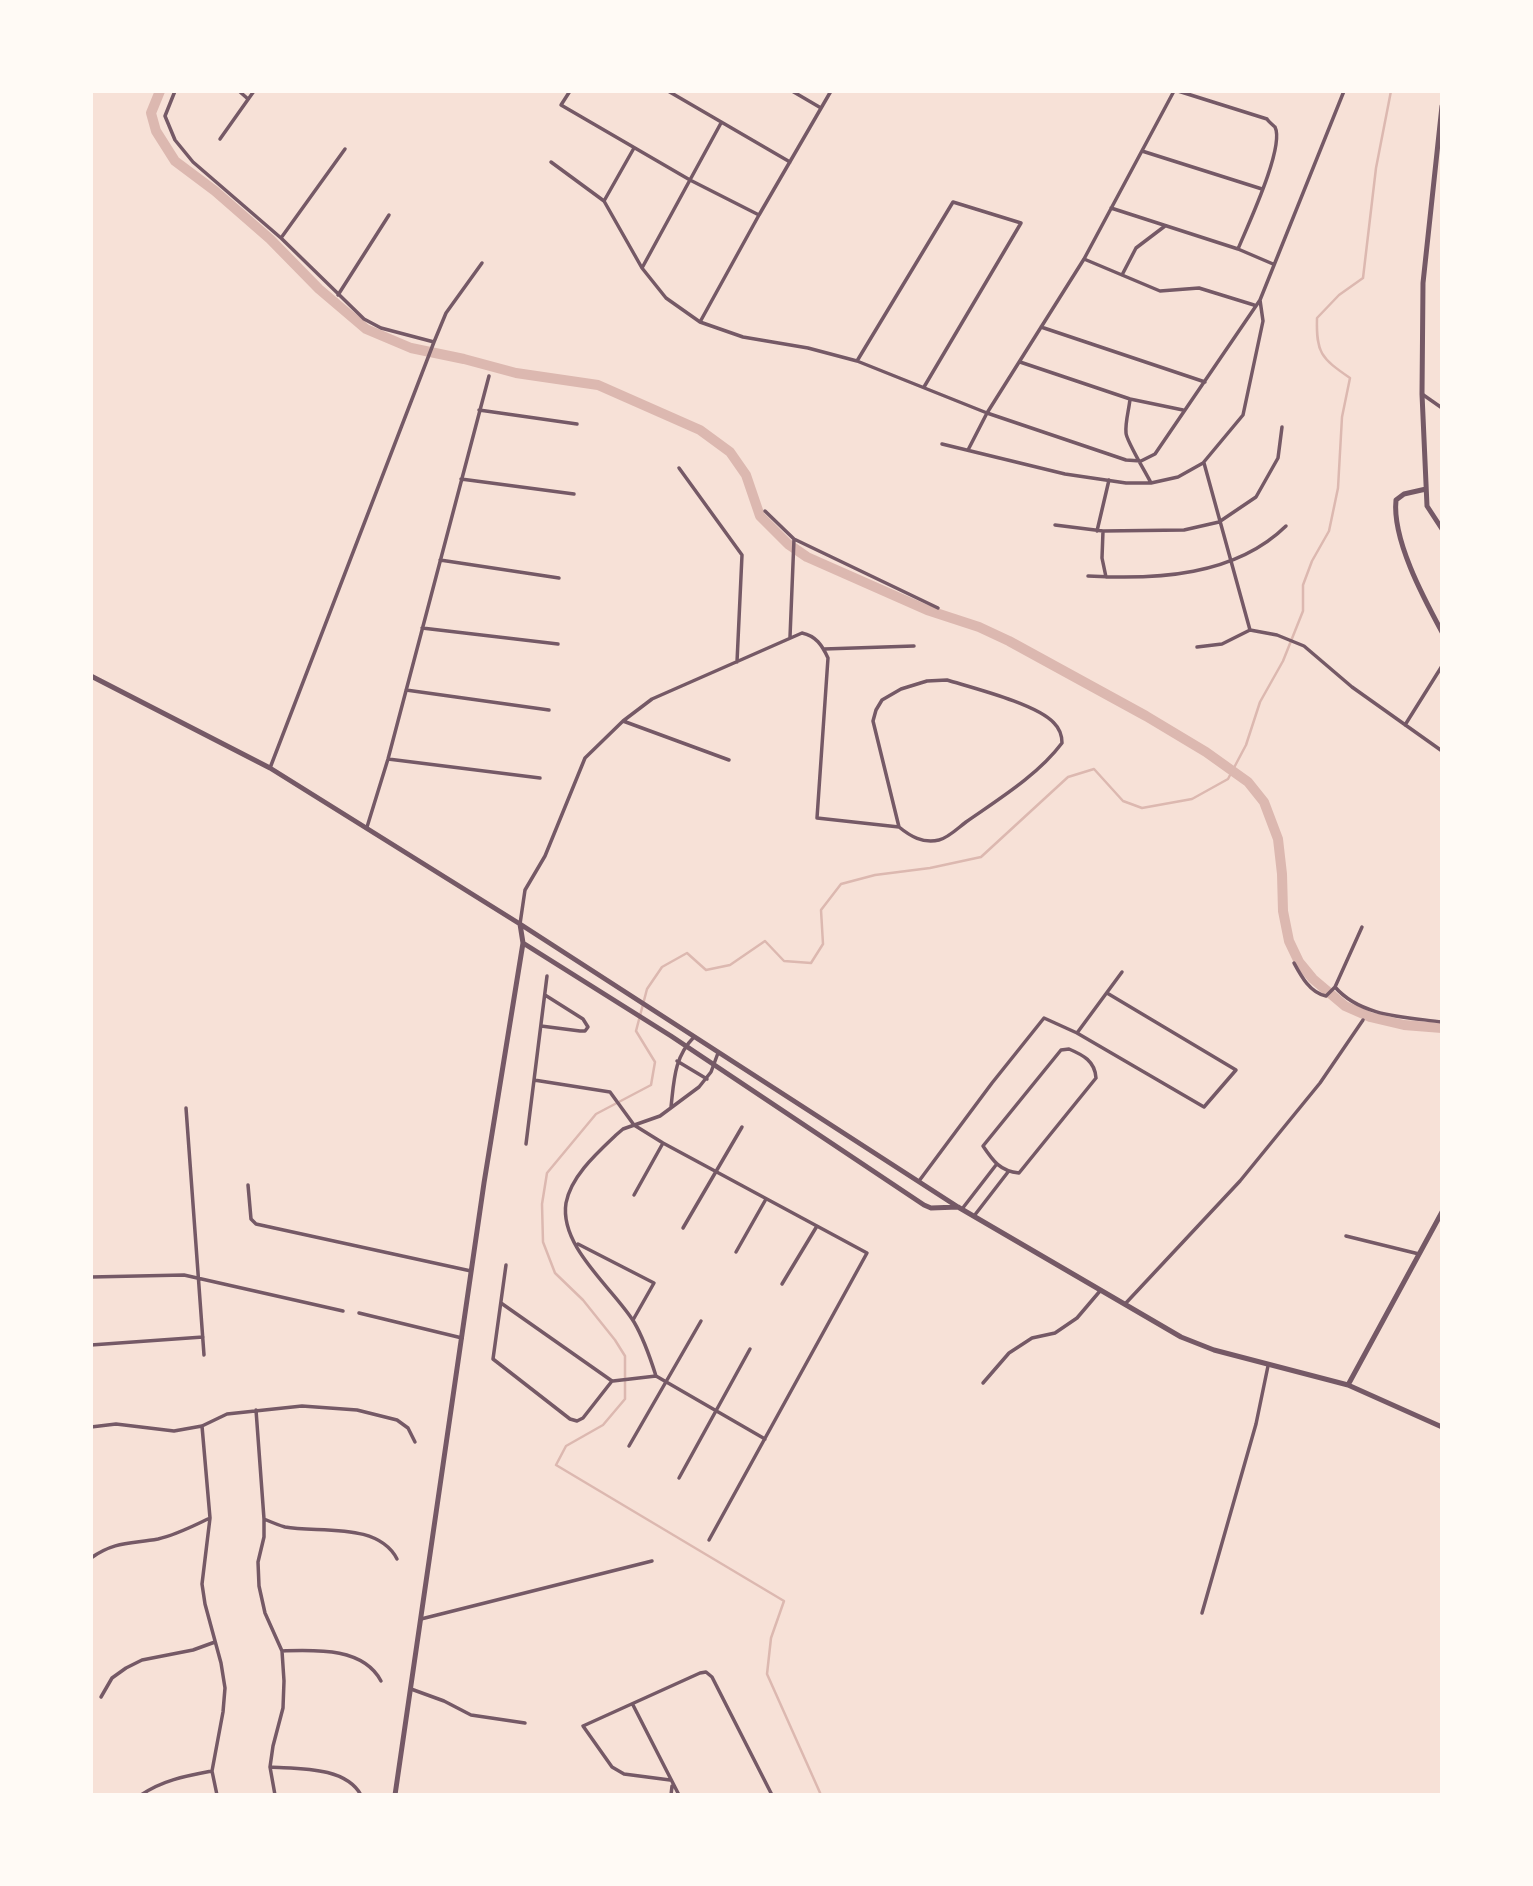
<!DOCTYPE html>
<style>
body{margin:0}
#map{position:relative;width:1533px;height:1886px;overflow:hidden;background:#f7e1d7;font-family:Overpass,sans-serif}
canvas{display:block}
.frame{position:absolute;inset:0;border:93px solid #fffaf5;pointer-events:none}
</style>
<div id="map">
<canvas width="1533" height="1886"></canvas>
<div class="frame"></div>
</div>
<script>
const context = document.querySelector('canvas').getContext('2d');
context.lineJoin = 'round';
function strokePath(path, color, width, dash) { context.strokeStyle = color; context.lineWidth = width; context.lineCap = dash ? 'butt' : 'round'; context.setLineDash(dash || []); context.stroke(path); }
strokePath(new Path2D(`
 M821,1795L767,1674L771,1638L784,1601L556,1465L566,1446L603,1425L625,1399V1356L615,1340L583,1300L555,1273L543,1242L542,1204L547,1173L596,1114L651,1085L655,1062L636,1031L647,989L662,967L687,953L706,970L730,965L765,941L784,961L811,963L823,944L821,910L841,884L875,875L930,868L981,857L1068,777L1094,769L1123,801L1142,808L1192,799L1228,779L1246,745L1260,702L1283,661L1303,611V585L1312,561L1329,531L1338,488L1342,417L1350,378C1321,358 1316,353 1317,318L1339,295L1363,278L1376,168L1391,91`), '#dcb8b0', 2.5);
strokePath(new Path2D(`
 M160,91L151,113L156,131L175,161L215,191L270,239L319,289L366,329L411,348L464,359L516,373L598,385L700,430L730,452L746,475L760,516L788,544L807,557L927,610L979,627L1009,641L1146,716L1206,752L1248,782L1264,802L1278,839L1282,874L1283,911L1289,941L1299,962L1313,979L1345,1006L1370,1017L1404,1025L1442,1028`), '#dcb8b0', 10);
strokePath(new Path2D(`
 M175,91L165,116L175,140L193,162L281,238L364,319L381,328L434,342
 M239,91L248,99
 M570,91L561,105L690,180L759,215
 M668,91L790,162
 M792,91L821,108
 M1178,91L1267,119C1268,121 1274,126 1275,127C1285,147 1247,227 1238,249
 M220,139L254,91
 M1142,151L1262,189
 M551,162L604,201L642,268L666,298L700,322L743,337L808,348L857,361L987,413L1126,460L1141,461L1155,454L1260,300
 M604,201L634,148
 M1111,208L1238,249L1273,264
 M281,238L345,149
 M1084,259L1160,291L1199,288L1254,305
 M642,268L721,123
 M1122,275L1136,248L1165,226
 M338,295L389,215
 M700,322L759,215L831,91
 M1041,327L1205,382
 M857,361L953,202L1021,223L924,387
 M1020,362L1130,399L1183,410
 M1422,394L1442,408
 M1130,399C1129,410 1125,422 1126,433C1126,440 1146,473 1151,483
 M479,410L577,424
 M942,444L1065,474L1126,483H1151L1178,477L1203,463L1243,415L1263,321L1260,300L1344,91
 M968,450L987,413L1084,259L1174,91
 M1204,463L1250,630
 M679,468L742,555L737,662
 M461,479L574,494
 M765,511L794,539L938,608
 M1055,525L1103,531L1184,530L1219,522L1256,497L1278,458L1282,427
 M1097,531L1109,480
 M1103,531L1102,558L1106,577
 M440,560L559,578
 M1088,576C1156,580 1235,576 1286,526
 M422,628L558,644
 M1250,630L1277,635L1304,646L1352,687L1442,751
 M790,637L794,539
 M1197,647L1222,644L1250,630
 M824,649L914,646
 M947,680C973,688 1037,704 1054,723C1060,729 1062,735 1062,743C1038,775 999,799 966,822C958,828 948,838 939,840C923,844 910,836 899,827L873,721L876,710L882,700L901,689L927,681Z
 M406,690L549,710
 M623,721L729,760
 M1405,725L1442,666
 M388,759L540,778
 M270,768L434,342L446,313L482,263
 M367,827L388,759L489,376
 M520,924L525,890L545,856L585,758L623,721L652,699L802,633C816,636 822,645 828,658L817,818L899,827
 M1294,963C1301,976 1310,993 1326,996L1335,987L1362,927
 M1335,987C1361,1017 1406,1017 1442,1022
 M541,1026L580,1031H585L588,1027L583,1019L545,995
 M1077,1033L1122,972
 M1069,1049C1083,1055 1095,1061 1096,1078L1019,1173C1000,1171 993,1161 983,1146L1061,1050Z
 M677,1061L707,1079
 M534,1080L610,1092L634,1125L663,1143L867,1253L709,1540
 M671,1107C674,1081 674,1057 694,1037
 M186,1108L204,1355
 M526,1144L547,976
 M919,1181L992,1083L1044,1018L1077,1033L1204,1107L1236,1070L1107,993
 M248,1185L251,1219L256,1224L471,1271
 M634,1195L663,1143
 M962,1209L996,1165
 M974,1216L1008,1172
 M683,1228L742,1127
 M1346,1236L1419,1254
 M578,1244L654,1283L633,1320
 M736,1252L766,1199
 M506,1265L493,1359L570,1419L577,1421L583,1418L612,1381
 M91,1277L184,1275L343,1311
 M782,1284L817,1226
 M501,1303L612,1381
 M1125,1304L1240,1181L1320,1083L1363,1020
 M359,1313L462,1338
 M91,1345L203,1337
 M656,1376C650,1357 644,1339 634,1322C614,1289 559,1247 566,1203C571,1176 597,1153 616,1135L623,1129L660,1116L699,1087L711,1072L718,1053
 M613,1381L656,1376L765,1439
 M983,1383L1009,1353L1032,1338L1055,1333L1077,1318L1100,1291
 M256,1410L264,1519V1537L258,1562L259,1586L265,1613L282,1651L284,1681L283,1708L273,1746L270,1767L275,1795
 M202,1426L210,1518L202,1584L205,1604L221,1663L225,1688L223,1712L212,1771L217,1795
 M91,1427L116,1424L174,1431L202,1426L227,1414L302,1406L357,1410L397,1420L408,1428L415,1442
 M629,1446L701,1321
 M679,1478L750,1349
 M264,1519C271,1522 278,1525 285,1527C320,1533 378,1522 397,1559
 M91,1558C115,1541 131,1544 158,1539C176,1535 193,1526 210,1518
 M1202,1613L1256,1424L1268,1366
 M421,1619L652,1561
 M282,1651C315,1650 363,1647 381,1681
 M411,1689L444,1701L471,1715L525,1723
 M101,1697L112,1678L126,1668L142,1660L193,1650L215,1642
 M633,1705L679,1795
 M270,1767C298,1769 345,1766 361,1795
 M670,1780L624,1774L612,1767L583,1726L700,1673L706,1672L712,1677L772,1795
 M141,1795C163,1780 186,1776 212,1771
 M671,1795L672,1786`), '#755966', 3.5);
strokePath(new Path2D(`
 M1442,106L1423,283L1422,394L1427,506L1442,529
 M1426,489L1404,494L1396,500C1392,539 1423,597 1442,632
 M91,676L270,768L520,924L958,1207L1181,1337L1214,1350L1348,1385L1442,1427
 M523,943L671,1036L924,1205L931,1208L958,1207
 M1348,1385L1442,1212
 M395,1795L484,1183L523,943L520,924`), '#755966', 5);
</script>
